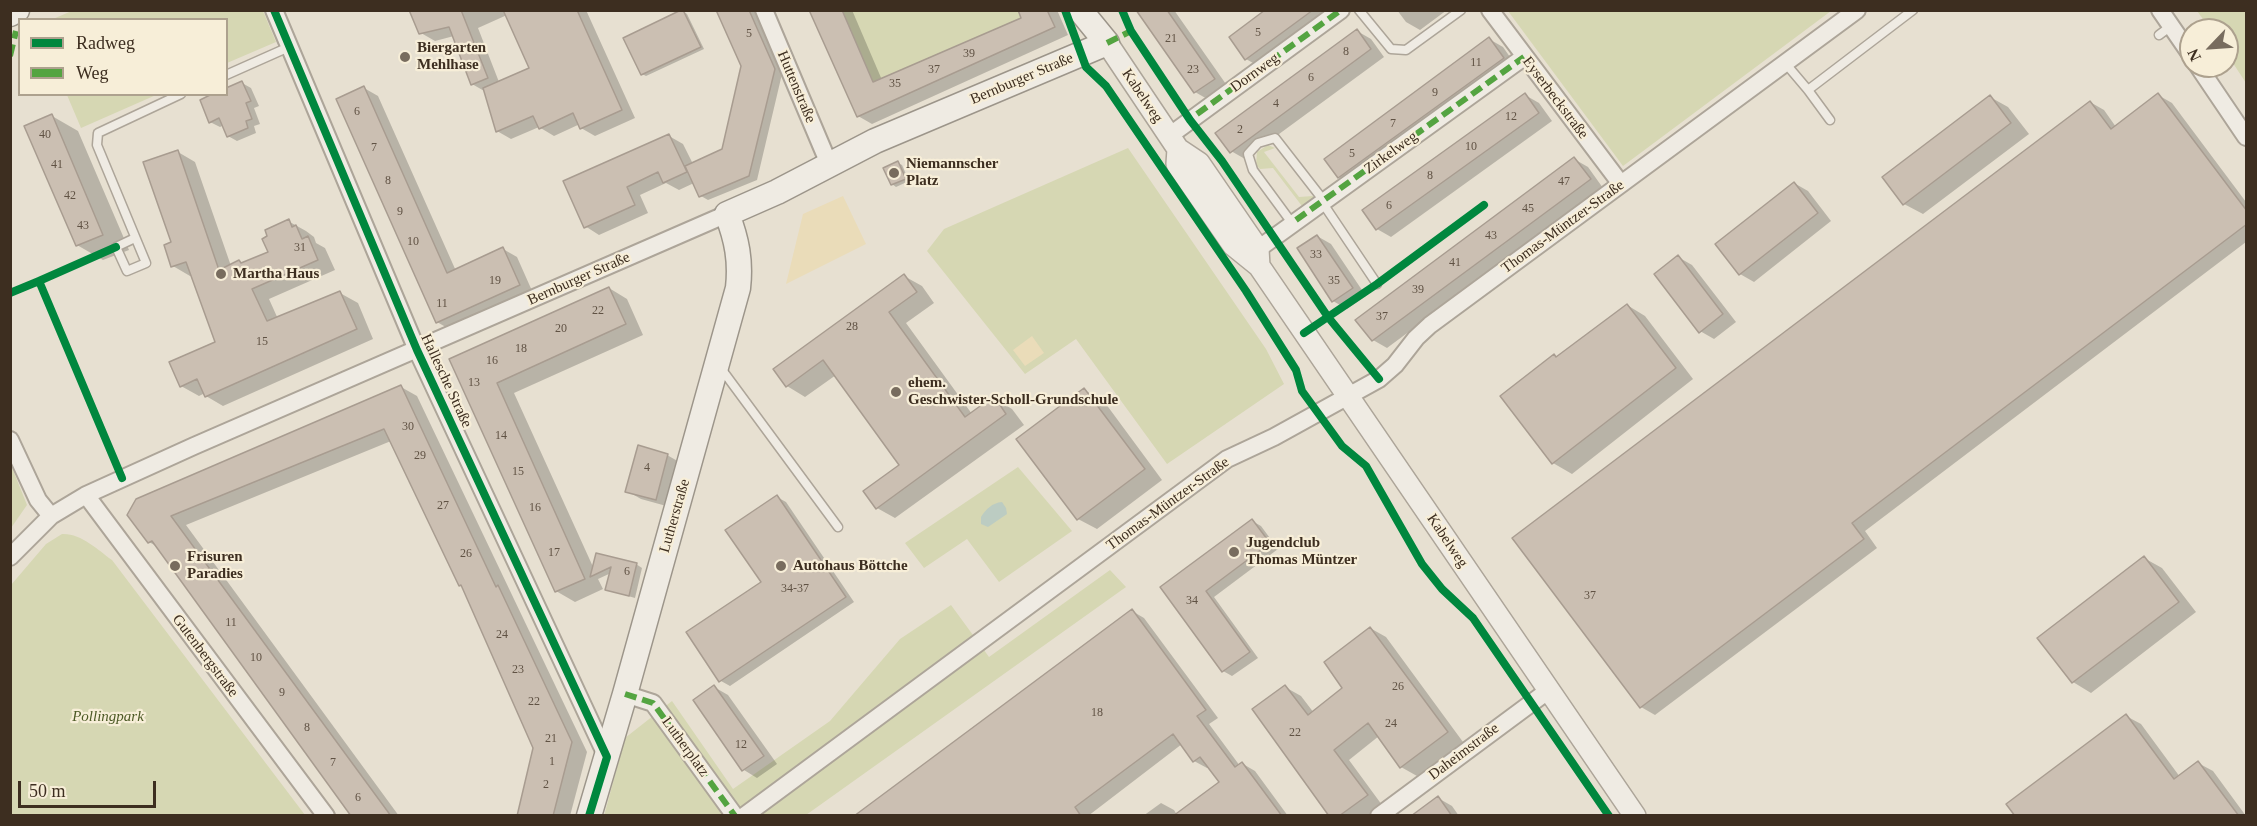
<!DOCTYPE html>
<meta charset="utf-8">
<style>
body{margin:0}
#map{position:relative;width:2257px;height:826px;overflow:hidden;background:#e7e0d1;font-family:"Times New Roman",serif}
canvas{display:block}
.frame{position:absolute;inset:0;border:12px solid #3d2e20;pointer-events:none}
.legend{position:absolute;left:18px;top:18px;width:210px;height:78px;box-sizing:border-box;background:#f7eed8;border:2px solid #ada18e;margin:0;padding:8px 10px;list-style:none;font-size:18px;color:#3d2e20}
.legend li{display:flex;align-items:center;gap:12px;height:30px}
.legend b{width:30px;border:2px solid #ada18e}
.north{position:absolute;left:2179px;top:18px;width:60px;height:60px;box-sizing:border-box;background:#f7eed8;border:2px solid #ada18e;border-radius:50%;rotate:245deg;font-size:16px;font-weight:700;line-height:24px;text-align:center;color:#3d2e20}
.north::after{content:'';display:block;margin:auto;width:21px;height:27px;background:#786c5e;clip-path:polygon(50% 0,100% 100%,50% 72%,0 100%)}
.scale{position:absolute;left:18px;top:781px;width:138px;height:27px;box-sizing:border-box;border:3px solid #3d2e20;border-top:0;padding-left:8px;font-size:18px;line-height:21px;white-space:nowrap;color:#3d2e20;-webkit-text-stroke:4px #f7eed8;paint-order:stroke}
</style>
<div id="map">
<canvas width="2257" height="826"></canvas>
<div class="frame"></div>
<ul class="legend">
<li><b style="height:8px;background:#00873e"></b>Radweg</li>
<li><b style="height:8px;background:#54a441"></b>Weg</li>
</ul>
<div class="north">N</div>
<div class="scale">50 m</div>
</div>
<script>
const context = document.querySelector('canvas').getContext('2d');
context.lineJoin = 'round';
function paint(path, color) { context.fillStyle = color; context.fill(path, 'evenodd'); }
function strokePath(path, color, width, dash) { context.strokeStyle = color; context.lineWidth = width; context.lineCap = dash ? 'butt' : 'round'; context.setLineDash(dash || []); context.stroke(path); }
function label(font, color, halo, rows, align = 'center') {
  context.font = font + ' "Times New Roman",serif'; context.lineWidth = 4.5; context.setLineDash([]); context.textBaseline = 'middle'; context.strokeStyle = halo; context.fillStyle = color; for (const [text, x, y, turn = 0] of rows) {
    context.save(); context.translate(x, y); context.rotate((+turn || 0) * Math.PI / 180); context.textAlign = isNaN(turn) ? turn : align; if (halo) context.strokeText(text, 0, 0); context.fillText(text, 0, 0); context.restore();
  }
}
paint(new Path2D(`
 M74,10L263,11L276,42L227,63L226,20L53,19Z
 M1018,10L1021,18L873,82L842,11Z
 M1508,11H1831L1623,166Z
 M2197,11H2246V83L2227,54V30H2211Z
 M67,95H156L81,128Z
 M1268,145L1275,148L1264,152L1299,197L1313,196V202L1305,210L1273,168L1260,169L1256,165L1257,152Z
 M1128,148L1266,349L1284,384L1167,464L1076,339L1025,374L927,251L944,229Z
 M11,465L27,505L11,528H10Z
 M1018,467L1072,531L999,582L967,539L924,568L905,543Z
 M62,534C81,533 98,550 112,560L305,815H11V585L46,544Z
 M1110,570L1126,587L806,815L604,816L625,738L672,701L733,789L830,721L900,639L951,605L989,657Z`), '#d6d7b3');
paint(new Path2D(`
 M843,196L866,244L786,284L803,214Z
 M1032,336L1044,353L1025,366L1013,350Z`), '#eadcb9');
paint(new Path2D(`
 M1002,502L1006,508L1007,514L988,527L981,524V517C986,509 992,503 1002,502Z`), '#bcccc2');
paint(new Path2D(`
 M411,10H586L635,118L595,136L581,128L580,124L554,136L539,127L511,139L497,131L486,92L472,84L454,36L435,41L421,33ZM507,15L531,68L499,82L478,28Z
 M718,10H754L782,74L757,180L708,200L701,196L694,183L679,190L666,183L640,195L648,213L599,235L585,226L669,136L683,144L693,164L723,151L742,66Z
 M811,10H852L882,80L1023,18L1019,10H1057L1068,35L872,124L858,116Z
 M1137,10H1174L1228,87L1209,100L1195,92Z
 M1267,10H1337L1260,67L1246,59Z
 M1397,10H1447L1420,30L1406,22Z
 M683,11L687,14L704,49L646,76L642,74Z
 M1357,31L1371,39L1384,57L1245,159L1231,151Z
 M1489,39L1503,47L1517,67L1353,185L1339,177Z
 M242,83L251,88L259,106L254,108L260,124L254,126L256,133L237,141L228,136L224,125L220,127L210,122L226,94Z
 M364,88L378,96L456,271L503,249L517,257L533,293L451,330L437,322Z
 M1525,95L1539,103L1552,121L1391,237L1377,229L1364,211Z
 M2158,95L2172,103L2246,202V242L1865,531L1877,548L1655,715L1641,707L1514,538L2090,102L2104,110L2116,127Z
 M1990,97L2008,107L2029,134L1923,214L1904,204Z
 M52,116L78,131L129,250L103,260L77,245Z
 M178,152L195,162L231,266L270,253L288,221L306,231L314,237L316,243L325,248L335,270L269,299L278,319L340,293L358,303L373,339L223,406L206,396L205,393L199,396L181,386L217,343L193,275L190,276L173,266Z
 M1574,159L1588,167L1603,188L1387,348L1373,340Z
 M898,163L902,165L909,181L896,187L892,184Z
 M1794,183L1808,191L1831,221L1754,282L1740,274Z
 M1317,236L1331,244L1366,296L1347,309L1333,301Z
 M1678,257L1692,265L1736,322L1714,339L1700,331Z
 M904,276L922,286L934,303L906,323L972,414L994,398L1012,409L1024,425L895,518L877,508L901,465L836,375L805,397L787,386Z
 M609,288L627,299L643,335L514,393L594,569L597,555L636,564L642,568L635,598L607,590L611,573L598,579L603,589L575,602L556,591L451,360Z
 M1627,305L1645,316L1693,379L1572,474L1553,463L1557,358Z
 M401,387L417,396L587,752L570,816H518L535,748L463,586L460,585L391,441L186,525L399,816H354L158,547L149,542L128,515Z
 M1084,390L1103,400L1162,480L1097,529L1078,519Z
 M667,455L681,463L670,507L641,499L627,491Z
 M777,497L786,502L854,602L730,686L721,681L688,633L763,582Z
 M1252,521L1261,526L1278,549L1214,597L1258,658L1232,676L1223,671L1162,587Z
 M2144,558L2162,568L2196,612L2091,693L2073,682Z
 M1132,611L1144,618L1218,718L1209,724L1240,766L1243,764L1255,771L1288,816H1143L1161,803L1174,810L1177,815L1221,782L1209,767L1207,768L1194,761L1182,744L1088,816H856Z
 M1370,628L1386,637L1463,742L1417,776L1401,767L1379,736L1349,760L1382,805L1367,816H1331L1285,687L1301,696L1314,713L1345,688Z
 M714,687L728,695L777,764L757,778L744,770Z
 M2126,716L2141,724L2180,777L2198,763L2213,771L2246,816H2017Z
 M1438,798L1452,806L1459,816H1414Z`), '#0003');
const building = new Path2D(`
 M409,10H461L488,78L471,85L449,27L419,34Z
 M503,10H577L622,110L580,129L573,113L539,129L533,116L496,132L483,88L529,68Z
 M681,10H683L701,47L641,75L623,38Z
 M716,10H749L775,69L749,176L699,197L685,166L722,149L741,66Z
 M809,10H842L873,82L1021,18L1018,10H1047L1055,27L857,117Z
 M1136,10H1167L1215,79L1194,93Z
 M1265,10H1313L1245,60L1229,37Z
 M1357,29L1371,49L1230,153L1215,133Z
 M1489,37L1504,58L1338,178L1324,159Z
 M242,81L251,101L246,103L252,119L246,121L248,128L227,137L219,118L209,123L200,100L212,94H226V88Z
 M364,86L447,273L503,247L520,285L436,323L336,99Z
 M1525,93L1539,113L1376,230L1362,210Z
 M2158,93L2247,211V224L1852,523L1864,539L1640,708L1512,538L2090,101L2111,129Z
 M1990,95L2011,123L1903,205L1882,177Z
 M52,114L103,235L76,246L24,126Z
 M669,134L687,172L663,183L658,172L627,187L635,205L584,228L563,181Z
 M178,150L219,270L239,260L241,263L268,252L262,239L267,236L265,230L289,219L292,227L296,225L302,239L308,236L318,260L252,289L267,321L340,291L357,329L205,397L197,379L180,387L169,362L215,342L186,262L171,267L164,245L171,242L143,162Z
 M1574,157L1591,179L1372,341L1355,320Z
 M898,161L906,179L891,185L883,168Z
 M1794,182L1818,213L1739,275L1715,244Z
 M1317,235L1353,288L1332,302L1297,248Z
 M1678,255L1723,314L1699,333L1654,274Z
 M904,274L917,292L889,312L965,417L994,396L1006,414L876,509L863,491L899,465L823,360L786,387L773,369Z
 M609,287L626,324L497,383L585,579L555,592L449,359Z
 M1627,304L1676,368L1552,464L1500,396L1554,354L1556,357Z
 M401,385L496,587L498,585L572,742L553,816H517L533,748L461,585L459,586L384,429L171,516L391,816H351L152,541L148,543L127,515L136,499Z
 M1084,388L1145,469L1077,520L1016,439Z
 M638,445L668,454L656,500L625,492Z
 M777,495L846,597L719,682L686,632L761,582L725,530Z
 M1252,519L1270,543L1206,591L1250,652L1222,672L1160,587Z
 M596,553L637,563L629,596L605,590L611,567L590,577Z
 M2144,556L2179,602L2072,683L2037,638Z
 M1132,609L1206,710L1197,716L1235,767L1242,762L1282,816H1173L1219,782L1200,757L1193,762L1173,734L1075,807L1081,816H854Z
 M1370,627L1448,732L1400,768L1368,723L1334,750L1368,795L1339,816H1329L1252,709L1285,685L1308,715L1342,688L1324,662Z
 M714,685L764,756L742,771L693,700Z
 M2126,714L2174,779L2198,761L2239,816H2015L2006,804Z
 M1438,796L1452,816H1411Z`);
paint(building, '#cbbfb2');
strokePath(building, '#a89c90', 1.5);
const service = new Path2D(`
 M1359,10L1391,49L1406,50L1461,10
 M2159,35L2171,26
 M1786,64L1808,90L1830,120
 M226,75L289,47
 M1808,90L1913,10
 M1322,202L1377,284
 M1292,223L1253,170L1248,154L1258,143L1275,138L1324,201
 M135,238L116,247L127,271L146,263L97,145L98,133L181,94
 M720,367L838,527`);
const minor = new Path2D(`
 M274,10L417,350L607,757
 M764,10L829,164
 M1490,10L1621,184
 M2160,10L2191,55
 M2198,66L2246,137
 M1169,136L1341,10
 M1258,249L1524,57
 M10,440L38,500L51,516
 M86,495L326,816
 M10,557L51,516L86,495L194,446L727,214
 M625,694L653,703L735,816
 M744,816L1227,459L1274,437L1379,379L1395,365L1416,338L1430,325L1857,10
 M1379,816L1549,690`);
const tertiary = new Path2D(`
 M1107,43L1178,149L1199,163L1258,249L1259,266
 M1178,149L1177,164L1233,245L1259,266L1635,816`);
const secondary = new Path2D(`
 M1080,10L1107,43
 M10,14L17,10
 M589,816L625,694L738,288C741,261 737,240 727,214L777,192L875,141L1107,43`);
strokePath(service, '#ada599', 11);
strokePath(minor, '#ada599', 20);
strokePath(tertiary, '#ada599', 24);
strokePath(secondary, '#9c958a', 27);
strokePath(service, '#efebe3', 8);
strokePath(minor, '#efebe3', 16);
strokePath(tertiary, '#efebe3', 21);
strokePath(secondary, '#efebe3', 24);
strokePath(new Path2D(`
 M1107,43L1131,31
 M10,56L16,31
 M1197,114L1341,10
 M1296,220L1524,57
 M625,694L653,703L735,816`), '#54a441', 6, [12, 6]);
strokePath(new Path2D(`
 M274,10L417,350L607,757L589,816
 M1065,10L1086,67L1106,86L1246,291L1296,370L1302,391L1342,446L1366,466L1422,564L1442,589L1473,618L1609,816
 M1122,10L1131,31L1190,120L1222,161L1328,317L1379,379
 M39,281L116,247
 M10,293L39,281L122,478
 M1304,333L1377,284L1484,205`), '#00873e', 8);
for (const [x, y, r, color] of [
 [405,57,6,"#786c5e"],
 [894,173,6,"#786c5e"],
 [221,274,6,"#786c5e"],
 [896,392,6,"#786c5e"],
 [1234,552,6,"#786c5e"],
 [175,566,6,"#786c5e"],
 [781,566,6,"#786c5e"]
]) { const dot = new Path2D(); dot.arc(x, y, r, 0, 2 * Math.PI); context.fillStyle = color; context.fill(dot); strokePath(dot, '#f7eed8', 2); }
label('12px', '#605244', null, [
 ["5",1258,33],
 ["5",749,34],
 ["21",1171,39],
 ["8",1346,52],
 ["39",969,54],
 ["11",1476,63],
 ["37",934,70],
 ["23",1193,70],
 ["6",1311,78],
 ["35",895,84],
 ["9",1435,93],
 ["4",1276,104],
 ["6",357,112],
 ["12",1511,117],
 ["7",1393,124],
 ["2",1240,130],
 ["40",45,135],
 ["10",1471,147],
 ["7",374,148],
 ["5",1352,154],
 ["41",57,165],
 ["8",1430,176],
 ["8",388,181],
 ["47",1564,182],
 ["42",70,196],
 ["6",1389,206],
 ["45",1528,209],
 ["9",400,212],
 ["43",83,226],
 ["43",1491,236],
 ["10",413,242],
 ["31",300,248],
 ["33",1316,255],
 ["41",1455,263],
 ["19",495,281],
 ["35",1334,281],
 ["39",1418,290],
 ["11",442,304],
 ["22",598,311],
 ["37",1382,317],
 ["28",852,327],
 ["20",561,329],
 ["15",262,342],
 ["18",521,349],
 ["16",492,361],
 ["13",474,383],
 ["30",408,427],
 ["14",501,436],
 ["29",420,456],
 ["4",647,468],
 ["15",518,472],
 ["27",443,506],
 ["16",535,508],
 ["17",554,553],
 ["26",466,554],
 ["6",627,572],
 ["34-37",795,589],
 ["37",1590,596],
 ["34",1192,601],
 ["11",231,623],
 ["24",502,635],
 ["10",256,658],
 ["23",518,670],
 ["26",1398,687],
 ["9",282,693],
 ["22",534,702],
 ["18",1097,713],
 ["24",1391,724],
 ["8",307,728],
 ["22",1295,733],
 ["21",551,739],
 ["12",741,745],
 ["1",552,762],
 ["7",333,763],
 ["2",546,785],
 ["6",358,798]
]);
label('bold 15px', '#3d2e20', '#f7eed8', [
 ["Biergarten",417,48],
 ["Mehlhase",417,65],
 ["Niemannscher",906,164],
 ["Platz",906,181],
 ["Martha Haus",233,274],
 ["ehem.",908,383],
 ["Geschwister-Scholl-Grundschule",908,400],
 ["Jugendclub",1246,543],
 ["Thomas Müntzer",1246,560],
 ["Frisuren",187,557],
 ["Paradies",187,574],
 ["Autohaus Böttche",793,566]
], 'left');
label('15px', '#3d2e20', '#f7eed8', [
 ["Dornweg",1255,73,-36],
 ["Bernburger Straße",1022,79,-23],
 ["Huttenstraße",796,87,67],
 ["Kabelweg",1142,96,56],
 ["Eyserbeckstraße",1555,98,53],
 ["Zirkelweg",1391,153,-36],
 ["Thomas-Müntzer-Straße",1563,227,-36],
 ["Bernburger Straße",579,279,-24],
 ["Hallesche Straße",446,381,65],
 ["Thomas-Müntzer-Straße",1168,504,-36],
 ["Lutherstraße",675,516,-74],
 ["Kabelweg",1447,541,56],
 ["Gutenbergstraße",205,656,53],
 ["Lutherplatz",685,747,54],
 ["Daheimstraße",1464,752,-37]
]);
label('italic 15px', '#4d5a26', '#f7eed8', [
 ["Pollingpark",108,717]
]);
</script>
